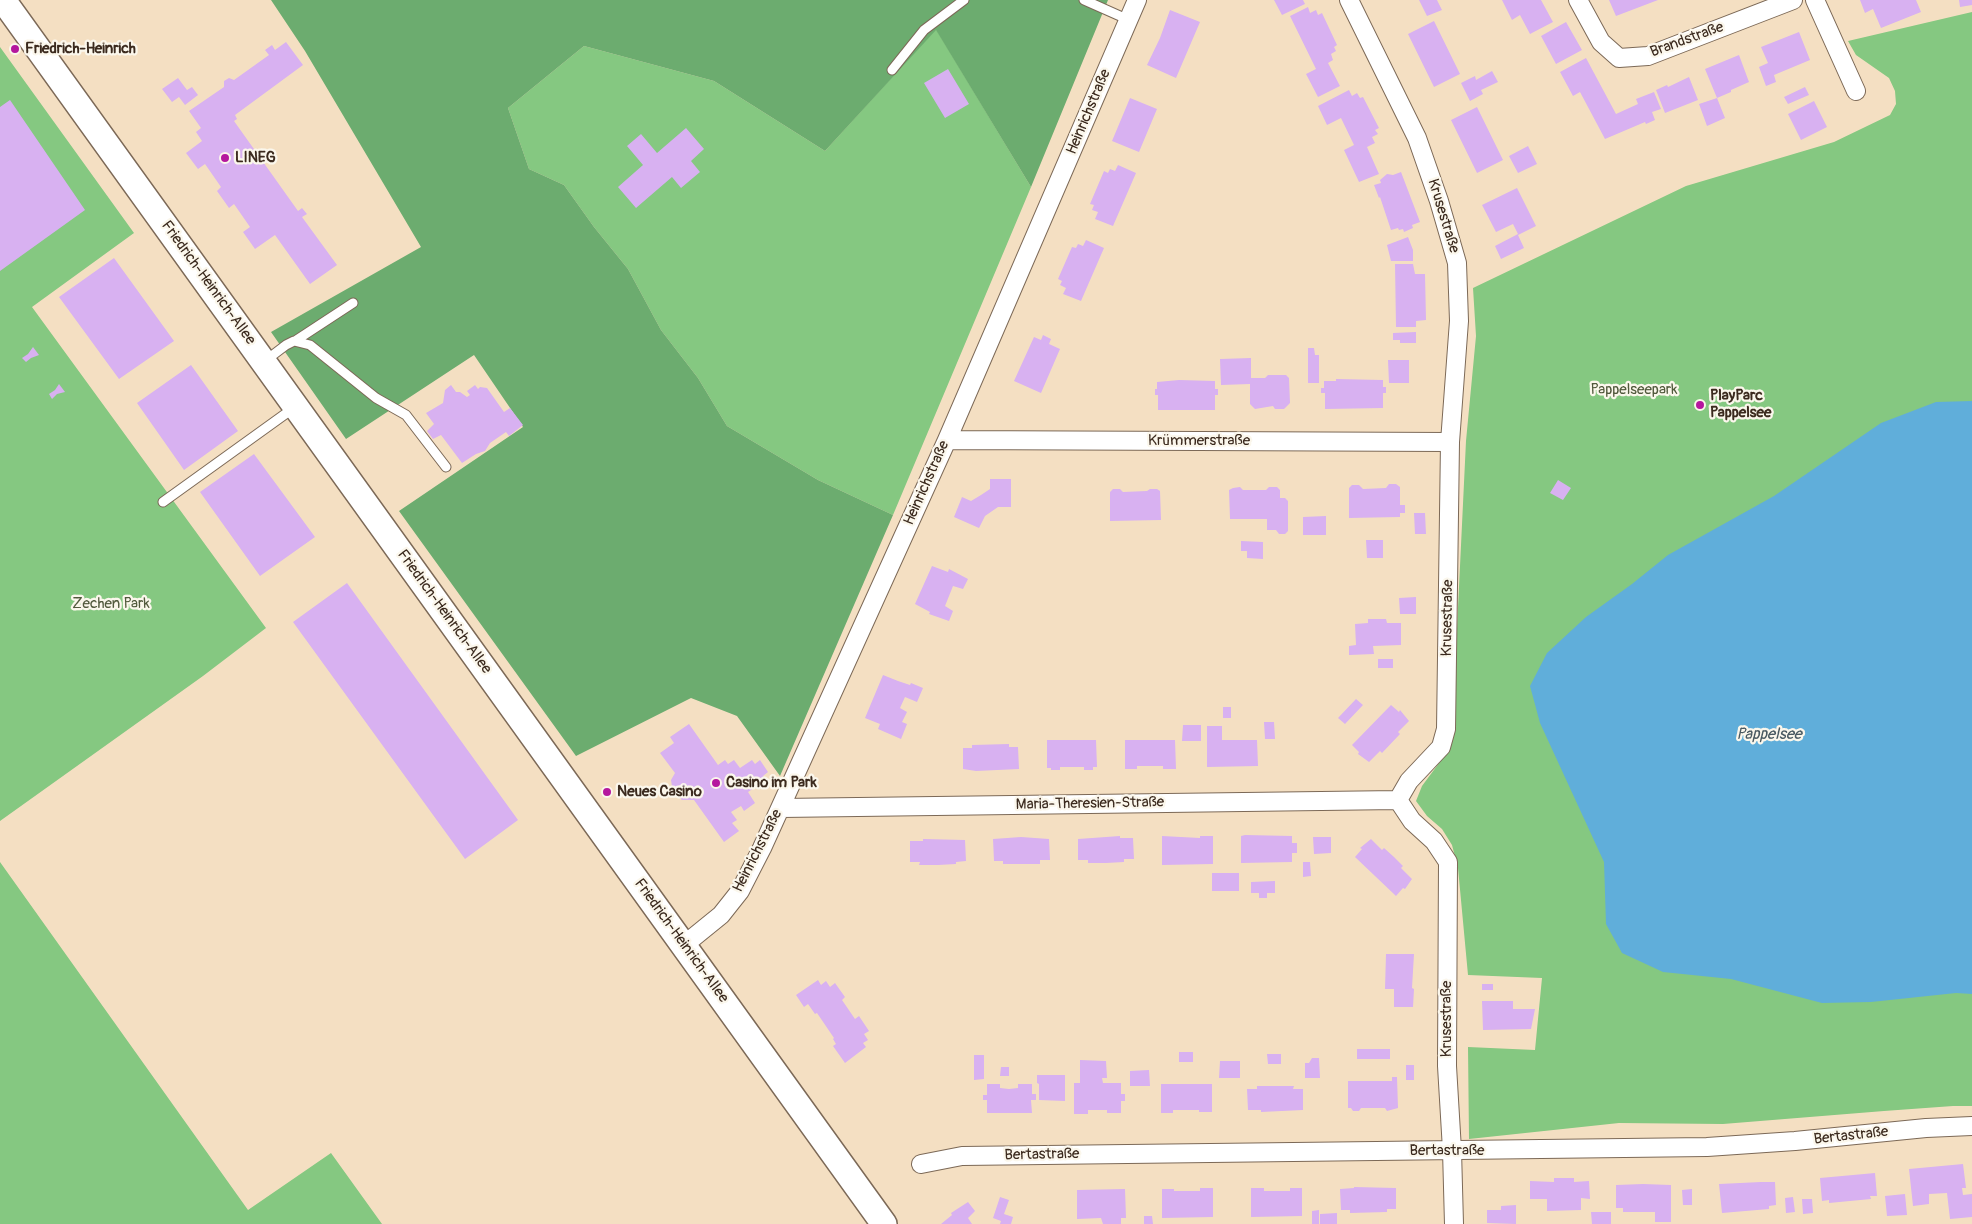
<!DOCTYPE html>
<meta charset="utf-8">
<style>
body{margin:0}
canvas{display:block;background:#f4dfc2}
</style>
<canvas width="1972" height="1224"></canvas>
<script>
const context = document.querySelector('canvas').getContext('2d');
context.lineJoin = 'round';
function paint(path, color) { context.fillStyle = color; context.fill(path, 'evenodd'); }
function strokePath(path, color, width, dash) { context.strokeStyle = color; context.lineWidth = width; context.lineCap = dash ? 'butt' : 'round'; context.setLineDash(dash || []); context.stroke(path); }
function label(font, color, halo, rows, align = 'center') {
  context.font = font + ' Pangolin,sans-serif'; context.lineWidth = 4.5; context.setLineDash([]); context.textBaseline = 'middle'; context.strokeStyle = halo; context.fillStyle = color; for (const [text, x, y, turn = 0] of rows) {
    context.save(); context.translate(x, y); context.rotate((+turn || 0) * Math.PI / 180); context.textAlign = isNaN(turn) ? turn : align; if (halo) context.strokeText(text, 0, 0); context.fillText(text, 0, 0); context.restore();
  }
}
paint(new Path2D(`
 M1972,12V1106H1953L1884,1111L1723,1124L1619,1123L1469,1139L1468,1047L1535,1050L1542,978L1468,975L1458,868L1452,845L1442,829L1427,816L1416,801L1422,786L1448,751L1452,733L1466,441L1476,336L1473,288L1686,186L1834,142L1890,115L1896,104L1895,91L1889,78L1856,55L1848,41Z
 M936,29L1031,187L893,515L818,480L727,426L698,378L661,330L628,269L594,227L564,185L529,169L508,108L584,46L714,81L825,151Z
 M0,47L134,233L32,307L266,628L203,676L0,821Z
 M0,862L248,1210L331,1153L382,1224H0Z`), '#85c881');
paint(new Path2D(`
 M271,0H1108L1031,187L936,30L825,151L714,81L584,46L508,108L529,169L564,185L594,227L628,269L661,330L698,378L727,426L818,480L893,515L780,776L737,716L691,698L576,756L399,511L523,427L474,355L346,439L271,332L421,247L305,51Z`), '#6cac6f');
paint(new Path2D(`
 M1972,401V994L1956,993L1871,1002L1822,1003L1731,979L1663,972L1622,953L1606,924L1604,862L1540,723L1530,686L1547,653L1586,617L1632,584L1668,555L1774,496L1881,423L1936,402Z`), '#60aeda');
paint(new Path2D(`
 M1274,0H1303L1305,4L1282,15Z
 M1419,0H1437L1442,10L1427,16Z
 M1502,0H1541L1553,22L1530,34L1520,15L1512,20Z
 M1609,0H1658L1616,16Z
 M1860,0H1916L1921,12L1881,28L1873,9L1865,13Z
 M1959,0H1972V5L1960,7Z
 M1308,7L1310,13L1316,10L1318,15L1322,13L1337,45L1334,47L1336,51L1331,54L1333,60L1328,63L1340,86L1318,97L1306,74L1316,69L1290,16Z
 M1170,10L1200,22L1176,78L1147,65L1160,38Z
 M1434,21L1460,74L1434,87L1408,34Z
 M1566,22L1582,50L1556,64L1541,36Z
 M1799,32L1810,60L1774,75L1776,82L1766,86L1759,67L1768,63L1761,47Z
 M286,42L303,65L235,115L237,119L234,121L298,211L302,208L307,214L302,217L337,265L310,284L275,235L255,249L243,232L250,227L234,204L229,208L217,191L221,187L205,164L198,169L186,153L202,141L196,132L201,128L189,111L224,87V81L229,78L234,80L269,55L265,50L272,45L275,50Z
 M1739,55L1749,82L1731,90V92L1717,98L1705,69Z
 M1586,58L1616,114L1638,104L1636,99L1654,92L1661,109L1652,112L1655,120L1646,124L1645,122L1605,139L1580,92L1573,96L1560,72Z
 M948,69L969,104L945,118L924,83Z
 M1492,71L1498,82L1481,90L1483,94L1470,101L1461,83L1475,76L1476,80Z
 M1689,77L1698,100L1665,113L1656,90L1667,85L1668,87Z
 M178,78L187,90L192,87L198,95L185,105L179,97L172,102L162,89Z
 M1805,87L1809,95L1788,104L1784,97Z
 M1349,90L1352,96L1357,93L1360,98L1363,97L1379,128L1375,130L1378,134L1372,137L1375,143L1367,147L1379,174L1359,182L1344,150L1354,145L1341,118L1327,125L1318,106Z
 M1130,98L1157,109L1139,152L1112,141Z
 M1717,98L1725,118L1707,126L1699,104Z
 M10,100L85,210L0,271V107Z
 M1814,101L1827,127L1801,140L1788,114Z
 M1477,107L1503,160L1477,173L1451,120Z
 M686,128L704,149L691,161L700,172L681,188L672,177L636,208L618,187L643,165L627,146L641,134L657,153Z
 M1528,146L1537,164L1518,173L1509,156Z
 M1118,165L1136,173L1113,226L1095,219L1098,212L1092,210L1094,205L1090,204L1104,171L1108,173L1110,169L1115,171Z
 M1401,172L1420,222L1412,225L1413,228L1404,232L1403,229L1399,230L1398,228L1391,230L1380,197L1379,198L1374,185L1381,183L1380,180L1387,174L1393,175Z
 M1517,188L1536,226L1518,235L1524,248L1501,259L1495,246L1518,234L1513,224L1496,232L1482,205Z
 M1408,237L1413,250V261H1391L1387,245Z
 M1086,240L1104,248L1081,301L1063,294L1066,288L1060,285L1062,281L1058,279L1072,247L1076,248L1078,244L1083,246Z
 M114,258L174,341L119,379L59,297Z
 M1395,264H1413L1415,274H1425L1426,320L1416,321V327H1396Z
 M1416,332V343H1400V340H1393V333Z
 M1043,335L1051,339L1049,344L1060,349L1041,393L1014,381L1034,337L1041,340Z
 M33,347L39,355L31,358L26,362L22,358L28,354Z
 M1308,348H1314L1315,355H1319V383H1308Z
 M1251,358V378H1265L1268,375H1286L1289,378L1290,403L1284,409H1275L1273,406L1255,409L1250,404V384L1221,385L1220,359Z
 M1388,360H1409V383H1389Z
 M191,365L238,431L184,470L137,403Z
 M1336,379L1383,380V387H1386V393H1383V408L1325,409V393H1321V388H1324V381H1336Z
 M1179,380L1215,381V389H1218V395H1215V410H1158V395H1155V389H1157V382Z
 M59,384L65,392L57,394L52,399L49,394L55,390Z
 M451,385L456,392H460L467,397L470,395L467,391L475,385L478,389L480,387L487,388L504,412L510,408L523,425L509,436L506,432L490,443L485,451L476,454L462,463L441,435L433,439L427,431L434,424L426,413L443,403L445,390Z
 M254,454L315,537L260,576L200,492Z
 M990,479H1011V507H998L985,516L979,528L954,517L962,497L971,501L981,495L990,489Z
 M1558,480L1571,488L1563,500L1550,493Z
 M1389,484H1396L1400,487V505H1405V513H1400V517L1349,518V488L1352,485H1359L1363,489L1386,488Z
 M1240,487L1243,490H1266L1269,487H1277L1280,490V498H1285L1288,501V531L1285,534H1279L1276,530H1267V519H1230L1229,490L1233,488Z
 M1113,489H1120L1123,492L1147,491L1150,489H1157L1160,491L1161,520L1110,521V492Z
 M1414,513H1425L1426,534H1415Z
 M1326,516V535H1303V517Z
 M1366,540H1383V558H1367Z
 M1241,541L1263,542V559L1247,558V551H1241Z
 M932,566L948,572L949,569L968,579L963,589L953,586L945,606L953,611L949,621L929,614L930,612L915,604Z
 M347,583L518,820L465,859L293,622Z
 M1416,597V614H1400L1399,598Z
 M1368,619H1386L1387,623H1401V645L1373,646L1374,654L1349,655V646L1356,645L1355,624L1368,623Z
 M1378,659H1393V668H1378Z
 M883,675L898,681L910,685L911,683L923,688L917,702L905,697L900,708L907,712L902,722L907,724L901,739L878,729L880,724L865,718Z
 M1356,699L1363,705L1345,724L1338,718Z
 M1391,705L1399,712L1400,710L1409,721L1398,732L1400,734L1382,753L1380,751L1369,762L1358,754L1359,752L1352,745Z
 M1223,707H1231V718H1223Z
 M1264,722H1274L1275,739H1265Z
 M689,724L718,765L725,760L728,764L734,760L740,768L752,760L755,764L760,760L768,772L763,776L766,780L748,792L755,803L744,811L741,806L731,812L737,820L732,823L739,831L724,842L694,800H682L673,793L671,780L675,773L660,753L674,743L670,737Z
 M1183,725H1201V741H1182Z
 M1207,726H1222V740H1257L1258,766L1207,767Z
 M1047,740H1096L1097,767H1093V770H1084V767H1060V770H1051V768H1047Z
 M1125,740H1175L1176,769H1163V766H1137V769H1125Z
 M1009,744V747H1018L1019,769L976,771L963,769V748H972V745Z
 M1245,835L1292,836V843H1297V853H1292V862L1241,863V836Z
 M1120,836V838H1133L1134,859H1124V862L1106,863H1088V860H1078V839Z
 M1162,836L1200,838V836H1213V864L1162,865Z
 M1021,837L1049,839L1050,860H1040V864H1003V861H994L993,839Z
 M1313,837H1331V853L1314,854Z
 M923,839L965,840L966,861L956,862V864L938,865H919L920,862H910V841H923Z
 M1371,839L1382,850L1384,848L1394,857L1403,866L1401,868L1412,879L1405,889L1403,888L1396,896L1355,857L1362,849L1360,848Z
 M1303,862H1310L1311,876L1303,877Z
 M1212,873H1239V891H1212Z
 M1275,881V893H1267V898H1259V893H1251V882Z
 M1386,954H1414L1412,988L1414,989L1413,1007H1394V989H1385Z
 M818,980L821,985L826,981L830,987L835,983L845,997L842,1000L855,1019L859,1016L869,1031L864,1034L868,1040L863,1043L866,1047L845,1063L833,1046L836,1044L833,1039L834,1038L817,1013L815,1014L808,1004L804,1007L796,995Z
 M1482,984H1493V990H1482Z
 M1482,1001H1513V1009H1535L1531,1029L1483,1030Z
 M1357,1049H1390V1059H1357Z
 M1179,1052H1193V1062H1179Z
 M1267,1054H1281V1064H1268Z
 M974,1055H984V1079L974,1080Z
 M1312,1058H1319L1320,1078H1305V1063H1309Z
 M1080,1060L1106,1061L1107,1078H1102L1103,1083H1121V1094H1125V1101H1121V1113H1107V1110H1088V1114H1074V1083H1080Z
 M1220,1061H1240V1078H1219Z
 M1406,1065H1414V1080H1406Z
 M1001,1067H1009V1076H1000Z
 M1149,1070L1150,1086H1130V1071Z
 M1037,1075H1065V1101L1039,1100V1084L1037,1083Z
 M1392,1077H1397L1398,1108L1387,1111L1385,1108H1361L1359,1111H1353L1351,1108H1348V1081H1392Z
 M987,1084H1000V1088L1009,1089L1018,1088V1084H1032V1094H1036V1100H1031L1032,1113H987V1100H983V1095H987Z
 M1161,1084H1212V1112H1199V1110H1173V1113H1161Z
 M1257,1086H1294L1293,1089H1303V1110L1261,1112V1110H1248L1247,1089H1257Z
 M1963,1164L1966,1188H1962L1963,1195L1972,1194V1217L1950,1219L1947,1193L1929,1194V1204L1913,1206L1909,1169Z
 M1875,1173L1877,1196H1870L1871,1199L1829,1203V1200L1822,1201L1820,1178Z
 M1554,1178H1574V1182L1589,1181L1590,1199L1581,1198V1210L1547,1211V1199H1530V1181L1554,1182Z
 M1761,1182H1775L1776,1205L1769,1206V1209L1722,1213L1719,1184Z
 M1643,1184L1671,1185V1222H1655V1212H1623V1208H1616V1185Z
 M1354,1187L1396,1188V1209H1387V1212L1350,1213V1210H1341L1340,1189L1354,1188Z
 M1200,1188H1213V1217L1162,1218V1189H1174V1191H1200Z
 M1251,1188H1264V1191H1290V1188H1302V1216L1251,1217Z
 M1125,1189L1126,1218H1121V1224H1103L1101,1218L1077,1219V1190Z
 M1692,1189V1205H1683L1682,1190Z
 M1905,1194L1907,1215L1887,1216L1885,1196Z
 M1000,1197L1009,1200L1004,1214L1013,1217L1011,1224H1000L1001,1221L993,1218Z
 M1793,1197L1795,1212L1786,1213L1785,1198Z
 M1802,1199H1812L1813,1213L1803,1214Z
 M968,1202L975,1211L968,1218L972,1224H941L952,1215L951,1213Z
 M1516,1205V1224L1487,1223V1210H1501V1206Z
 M1319,1210V1224H1312V1211Z
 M1591,1212H1611V1224H1592Z
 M1337,1213V1224H1320V1214Z
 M1144,1216H1152L1153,1224H1144Z`), '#d8b1f1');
const service = new Path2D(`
 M1084,0L1129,20
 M892,70L924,30L964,0
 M295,341L353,303
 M265,361L286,345L294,341L310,345L376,398L406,415L446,467
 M163,502L295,407`);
const minor = new Path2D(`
 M1349,0L1417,138L1439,201L1457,263L1459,321L1450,442L1446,729L1441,747L1409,781L1398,800L1412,821L1434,841L1448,862L1447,1066L1452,1150L1454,1224
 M1578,0L1601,42L1619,58L1648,56L1793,0
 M1815,0L1856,91
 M947,440L1450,442
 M781,808L1398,800
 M684,945L721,915L740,891L762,848L947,440L1137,0
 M921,1164L962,1156L1707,1147L1795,1141L1926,1128L1972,1126`);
const secondary = new Path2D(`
 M3,0L884,1224`);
strokePath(service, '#7c6957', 11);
strokePath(minor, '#7c6957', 20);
strokePath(secondary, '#7c6957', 28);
strokePath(service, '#fff', 9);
strokePath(minor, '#fff', 18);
strokePath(secondary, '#fff', 25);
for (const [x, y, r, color] of [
 [15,49,5,"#b5179e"],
 [225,158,5,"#b5179e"],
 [1700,405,5,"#b5179e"],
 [716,783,5,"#b5179e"],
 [607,792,5,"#b5179e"]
]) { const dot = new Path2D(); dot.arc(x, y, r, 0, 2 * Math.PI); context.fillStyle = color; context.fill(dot); strokePath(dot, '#fbf7ec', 2); }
label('15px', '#3b2a1e', '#fbf7ec', [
 ["Brandstraße",1687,40,-20],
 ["Heinrichstraße",1089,112,-67],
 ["Krusestraße",1443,216,73],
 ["Friedrich-Heinrich-Allee",208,283,54],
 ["Krümmerstraße",1199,441],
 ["Heinrichstraße",927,483,-66],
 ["Friedrich-Heinrich-Allee",444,612,54],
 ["Krusestraße",1448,618,-89],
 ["Maria-Theresien-Straße",1090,804,-1],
 ["Heinrichstraße",758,851,-63],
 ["Friedrich-Heinrich-Allee",681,941,54],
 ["Krusestraße",1447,1019,-90],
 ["Bertastraße",1851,1136,-6],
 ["Bertastraße",1447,1151],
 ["Bertastraße",1042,1155,-1]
]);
label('bold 15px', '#3b2a1e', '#fbf7ec', [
 ["Friedrich-Heinrich",25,49],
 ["LINEG",235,158],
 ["PlayParc",1710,396],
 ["Pappelsee",1710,413],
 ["Casino im Park",726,783],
 ["Neues Casino",617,792]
], 'left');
label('15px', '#51593c', '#fbf7ec', [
 ["Pappelseepark",1634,390],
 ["Zechen Park",111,604]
]);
label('italic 16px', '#485860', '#fbf7ec', [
 ["Pappelsee",1769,735]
]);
</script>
